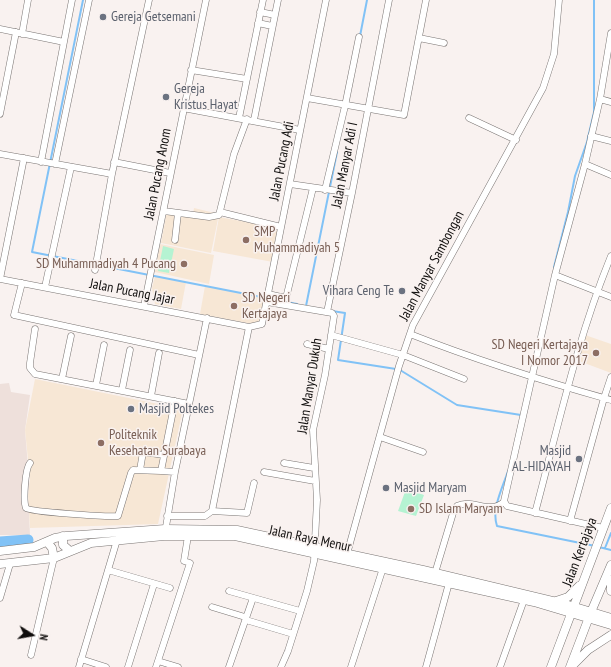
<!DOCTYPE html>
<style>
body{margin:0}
#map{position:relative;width:611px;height:667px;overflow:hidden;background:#f9f2f0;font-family:"PT Sans Narrow",sans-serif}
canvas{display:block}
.north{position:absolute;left:12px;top:615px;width:40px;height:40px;-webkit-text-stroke:3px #f9f2f0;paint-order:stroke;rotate:101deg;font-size:11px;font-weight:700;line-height:16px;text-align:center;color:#0f0d0c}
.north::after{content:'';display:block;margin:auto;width:14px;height:18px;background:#0f0d0c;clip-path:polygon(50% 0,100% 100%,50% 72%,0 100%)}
</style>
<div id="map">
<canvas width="611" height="667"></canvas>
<div class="north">N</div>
</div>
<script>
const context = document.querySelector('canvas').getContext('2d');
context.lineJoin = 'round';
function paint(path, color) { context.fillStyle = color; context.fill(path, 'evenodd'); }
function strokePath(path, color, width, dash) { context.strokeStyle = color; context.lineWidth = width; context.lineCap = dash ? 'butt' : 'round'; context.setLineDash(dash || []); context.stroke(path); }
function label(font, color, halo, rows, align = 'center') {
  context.font = font + ' "PT Sans Narrow",sans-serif'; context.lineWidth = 3; context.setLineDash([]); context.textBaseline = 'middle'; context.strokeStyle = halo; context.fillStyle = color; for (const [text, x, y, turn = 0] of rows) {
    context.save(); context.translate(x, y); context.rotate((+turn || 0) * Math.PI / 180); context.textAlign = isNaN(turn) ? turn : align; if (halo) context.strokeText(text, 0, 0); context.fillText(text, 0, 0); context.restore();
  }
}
paint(new Path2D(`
 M9,383L11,392L30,395L25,430L29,479L28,495L30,535H0V384Z`), '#eee0db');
paint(new Path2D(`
 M194,208L219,214L211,253L161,243L167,211L193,215Z
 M219,217L279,228L273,262L213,251Z
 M160,244L214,255L209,284L155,272Z
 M155,276L186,282L181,309L155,304L152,288Z
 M205,286L268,299L263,326L200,314Z
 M585,335L611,344V373L579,361Z
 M35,379L183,409L158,524L30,528L28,495L30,479L25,430Z`), '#f7e7d5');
paint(new Path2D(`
 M163,246L174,249L169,273L158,271Z
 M406,489L424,495L416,516L398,511Z`), '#b5f3d2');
strokePath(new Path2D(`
 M83,0L32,252L297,304
 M360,36L367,0
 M554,267L568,212L575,176L587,142L594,112V0
 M306,306L337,152
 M332,311L345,313L338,360L396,369
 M400,370L457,405L521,415
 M508,471C503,487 491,509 497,526L595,546
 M599,547L611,550
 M605,548L611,533`), '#81c2f6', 2);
strokePath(new Path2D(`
 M0,542L28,540`), '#81c2f6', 11);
const minor = new Path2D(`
 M260,12L275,15
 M258,23L272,26
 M0,29L64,42
 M22,34L28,0
 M419,38L444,43
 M191,70L247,79
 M307,98L404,115L426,0
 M600,99L611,102
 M183,108L300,130
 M0,114L16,32
 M239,118L263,0
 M469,118L516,140
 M254,120L278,0
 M591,136L611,141
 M0,154L112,174
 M41,162L72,0
 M114,162L170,173
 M55,164L89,0
 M585,164L611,175
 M290,184L352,193
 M325,190L345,106L359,37
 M164,211L209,217L219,215L234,154L247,119
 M220,212L281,227
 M175,240L178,213
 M95,270L112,174L149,0
 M555,275L611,297
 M0,279L249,327L262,324L326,0
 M0,279L24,158
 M22,283L14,315L199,355
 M45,287L71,167
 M268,294L286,298L313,188
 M267,302L332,313L334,316L325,375L313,430L317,500L314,561L307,591L288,651L281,667
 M144,306L206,0
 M327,312L352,193L389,0
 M35,329L30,363V368L35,374L189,404
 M410,334C476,360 543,381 611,400
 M331,335L403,355L464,379
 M307,344L329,349
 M62,379L71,336
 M96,385L104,345
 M122,390L130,350
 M151,396L159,353
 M380,437L423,452
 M30,463C25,469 23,501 26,508C30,512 108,517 118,516L131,473L133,470L161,471
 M284,463L314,468
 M140,470L143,452L164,455
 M175,472L161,471L175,401
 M264,472L315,481
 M212,511L247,513L254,483
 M535,513C558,427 577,339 611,256
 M167,516H205L212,511L249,327
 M570,521L604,398L611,377
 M603,528L507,506L504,501L555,275L585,164L600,99L611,33
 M165,533L175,472L207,318
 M347,554L399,366L413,325L543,88L554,54L559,0
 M108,570L170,588
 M435,573L454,510L457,506C473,498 488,515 504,502
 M229,591L300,611
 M0,598L10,564
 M212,607L245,617
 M246,620L293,634
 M31,655L54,558
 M81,659L106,667
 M158,661L178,667
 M79,667L117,540
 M128,667L154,584
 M156,667L190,563L184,561L188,536
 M229,667L253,598
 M351,667L383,568
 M426,667L449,583
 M500,667L524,600`);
const major = new Path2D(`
 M63,536V545L70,551
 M47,542L52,548L54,558
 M0,551L34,547L55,538L66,536L165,529L237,530L423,570L565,604L611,618
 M0,564L54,558L91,543L164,536H235L534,602L611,625
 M611,580V591
 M556,601L568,597L579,586
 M573,665L588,650L611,635
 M551,667L611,508
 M570,667L591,612L611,565`);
strokePath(minor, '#7a7573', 7);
strokePath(major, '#7a7573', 9);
strokePath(minor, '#fff', 6);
strokePath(major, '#fff', 8);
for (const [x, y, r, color] of [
 [103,17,4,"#6b7280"],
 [166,97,4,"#6b7280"],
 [246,240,4,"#8d6e63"],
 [184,264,4,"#8d6e63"],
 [402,291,4,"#6b7280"],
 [234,306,4,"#8d6e63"],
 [596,353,4,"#8d6e63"],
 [131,409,4,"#6b7280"],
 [101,443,4,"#8d6e63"],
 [579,459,4,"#6b7280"],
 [386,488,4,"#6b7280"],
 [411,509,4,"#8d6e63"]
]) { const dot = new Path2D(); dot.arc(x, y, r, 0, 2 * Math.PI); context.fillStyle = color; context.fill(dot); strokePath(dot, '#f9f2f0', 1.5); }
label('14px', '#5b616d', '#f9f2f0', [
 ["Gereja Getsemani",111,17],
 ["Gereja",174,89],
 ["Kristus Hayat",174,105],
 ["Vihara Ceng Te",394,291,"right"],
 ["Masjid Poltekes",139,409],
 ["Masjid",571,451,"right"],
 ["AL-HIDAYAH",571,467,"right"],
 ["Masjid Maryam",394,488]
], 'left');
label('14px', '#0f0d0c', '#f9f2f0', [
 ["Jalan Pucang Adi",282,161,-79],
 ["Jalan Manyar Adi I",345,165,-79],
 ["Jalan Pucang Anom",158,174,-79],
 ["Jalan Manyar Sambongan",432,266,-62],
 ["Jalan Pucang Jajar",132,292,11],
 ["Jalan Manyar Dukuh",310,386,-81],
 ["Jalan Raya Menur",310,539,12],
 ["Jalan Kertajaya",580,552,-69]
]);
label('14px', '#785e54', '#f9f2f0', [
 ["SMP",254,232],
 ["Muhammadiyah 5",254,248],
 ["SD Muhammadiyah 4 Pucang",176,264,"right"],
 ["SD Negeri",242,298],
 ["Kertajaya",242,314],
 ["SD Negeri Kertajaya",588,345,"right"],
 ["I Nomor 2017",588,361,"right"],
 ["Politeknik",109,435],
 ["Kesehatan Surabaya",109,451],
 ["SD Islam Maryam",419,509]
], 'left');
</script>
